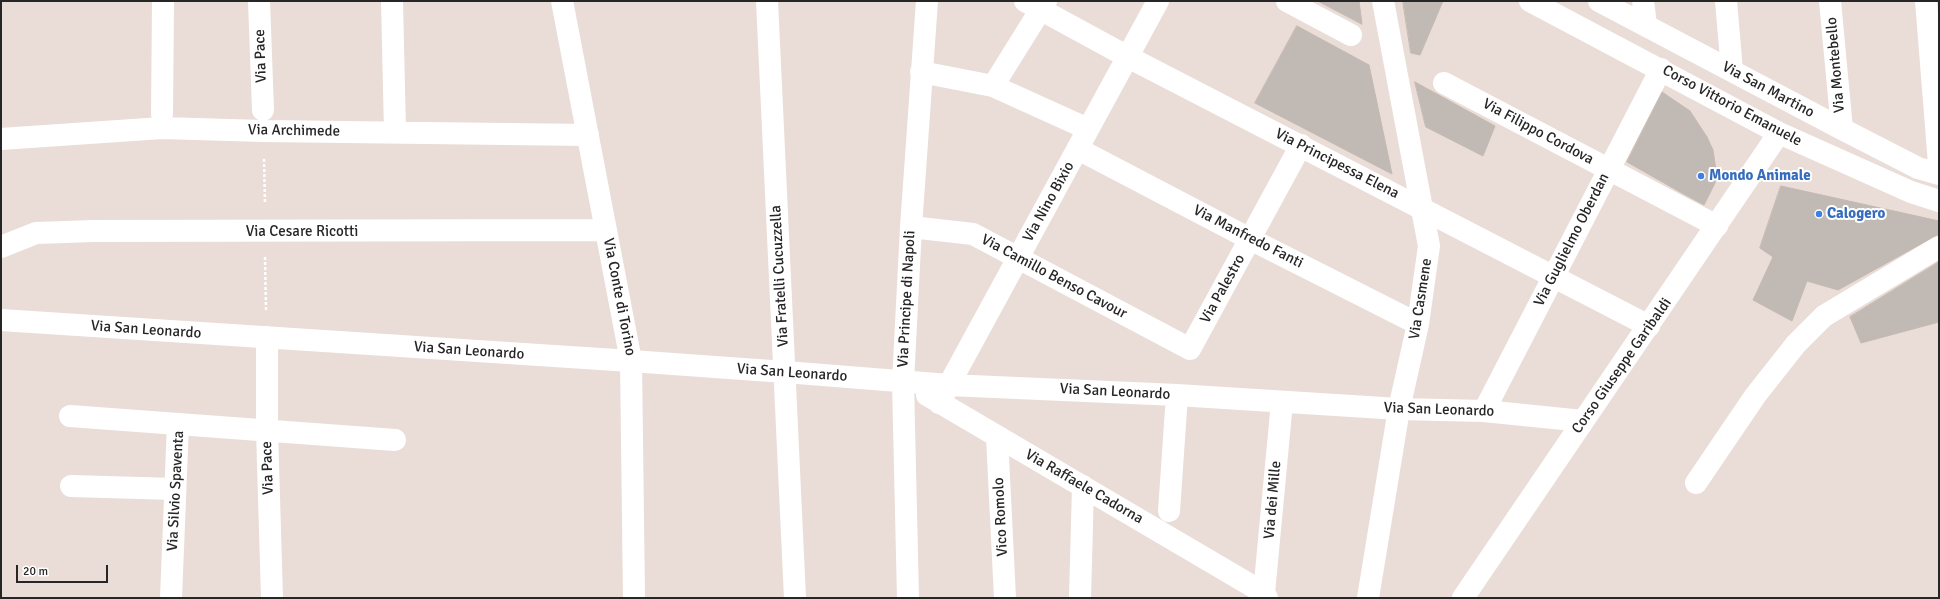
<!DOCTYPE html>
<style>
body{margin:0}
#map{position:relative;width:1940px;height:599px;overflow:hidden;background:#eaddd7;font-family:Signika,sans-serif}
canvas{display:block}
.frame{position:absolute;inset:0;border:2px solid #262626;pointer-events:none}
.scale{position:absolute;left:16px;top:565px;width:92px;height:18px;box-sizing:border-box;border:2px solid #262626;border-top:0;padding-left:5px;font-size:12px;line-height:14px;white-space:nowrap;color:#262626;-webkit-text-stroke:3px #fff;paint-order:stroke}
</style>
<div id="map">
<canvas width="1940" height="599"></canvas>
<div class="frame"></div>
<div class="scale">20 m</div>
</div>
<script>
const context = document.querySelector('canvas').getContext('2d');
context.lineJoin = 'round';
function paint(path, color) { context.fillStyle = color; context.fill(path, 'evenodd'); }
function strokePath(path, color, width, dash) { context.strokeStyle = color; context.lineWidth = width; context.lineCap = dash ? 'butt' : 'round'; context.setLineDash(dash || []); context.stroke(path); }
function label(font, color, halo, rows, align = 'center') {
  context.font = font + ' Signika,sans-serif'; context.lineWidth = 4; context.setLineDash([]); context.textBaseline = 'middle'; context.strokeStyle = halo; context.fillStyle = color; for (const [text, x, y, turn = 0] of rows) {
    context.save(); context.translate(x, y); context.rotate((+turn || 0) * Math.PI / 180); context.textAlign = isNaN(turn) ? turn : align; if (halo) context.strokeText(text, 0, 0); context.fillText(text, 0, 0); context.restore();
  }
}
const building = new Path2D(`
 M1318,1H1359L1362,24Z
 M1403,1H1443L1420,55L1411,53Z
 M1297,26L1369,65L1392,174L1255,103Z
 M1415,82L1495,126L1483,156L1426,127Z
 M1662,92L1690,111L1657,179L1627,162Z
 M1690,111L1707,137L1680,192L1657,179Z
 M1707,137L1713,150L1716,170L1715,183L1704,205L1680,192Z
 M1781,186L1939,221V234L1838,290L1807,281L1792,321L1753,300L1773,257L1760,248Z
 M1939,262V322L1861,343L1850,317Z`);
paint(building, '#c1b9b3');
strokePath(building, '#c5b9b1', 1);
strokePath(new Path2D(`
 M264,159L265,204
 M265,257L266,310`), '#fff', 2.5, [3, 2]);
strokePath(new Path2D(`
 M259,1L263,110
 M392,1L395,132
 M562,1L631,361L634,598
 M1025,1L1128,57L1649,326
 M1287,1L1351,35
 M1599,1L1842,129L1918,168L1939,174
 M1643,1L1646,25
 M1726,1L1732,71
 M1830,1L1842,129
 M1926,1L1939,164
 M921,72L993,86L1088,129
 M1444,83L1717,226
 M993,86L1046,1
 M162,114L163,1
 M1,139L162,128L263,131L588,135
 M1078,149L1250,239L1418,324
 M911,227L973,234L1190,349L1301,145
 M1,247L36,233L93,231L606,230
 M1,320L631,361
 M267,337V430L272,598
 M785,372L949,385L1177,395L1399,409L1484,411L1583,421
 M927,395L1264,593
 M939,403L1158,1
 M1484,411L1661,69
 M70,416L178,424
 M997,437L1005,598
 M1696,483L1755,396L1796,344L1824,316L1939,247
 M71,486L175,489
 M1169,511L1177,395
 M171,598L178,424L395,440
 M908,598L903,382L911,227L927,1
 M1080,598L1083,486
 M1267,598L1264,593L1282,402
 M1368,598L1399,409L1418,324L1429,246L1383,1`), '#fff', 22);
strokePath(new Path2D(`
 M767,1L795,598
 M1530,1L1779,133L1911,192L1939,201
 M631,361L785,372
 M1463,598L1779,133`), '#fff', 22);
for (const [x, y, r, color] of [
 [1701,176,4,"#3f7fe0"],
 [1819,214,4,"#3f7fe0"]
]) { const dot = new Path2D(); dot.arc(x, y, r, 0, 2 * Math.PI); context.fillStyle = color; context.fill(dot); strokePath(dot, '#fff', 1.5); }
label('15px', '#262626', '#fff', [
 ["Via Pace",261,56,-92],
 ["Via Montebello",1836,65,-95],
 ["Via San Martino",1768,90,28],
 ["Corso Vittorio Emanuele",1732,106,28],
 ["Via Archimede",294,131,1],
 ["Via Filippo Cordova",1538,132,28],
 ["Via Principessa Elena",1337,164,27],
 ["Via Nino Bixio",1049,202,-61],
 ["Via Cesare Ricotti",302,232],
 ["Via Manfredo Fanti",1248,237,27],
 ["Via Guglielmo Oberdan",1572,240,-63],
 ["Via Fratelli Cucuzzella",780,276,-93],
 ["Via Camillo Benso Cavour",1054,277,28],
 ["Via Palestro",1223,289,-61],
 ["Via Conte di Torino",619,297,79],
 ["Via Principe di Napoli",907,299,-87],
 ["Via Casmene",1421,299,-81],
 ["Via San Leonardo",146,330,4],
 ["Via San Leonardo",469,351,4],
 ["Corso Giuseppe Garibaldi",1622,366,-55],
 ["Via San Leonardo",792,373,4],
 ["Via San Leonardo",1115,392,3],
 ["Via San Leonardo",1439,410,2],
 ["Via Pace",268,468,-92],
 ["Via Raffaele Cadorna",1084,487,30],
 ["Via Silvio Spaventa",176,491,-87],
 ["Via dei Mille",1273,500,-85],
 ["Vico Romolo",1001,517,-93]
]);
label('bold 15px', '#366cbe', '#fff', [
 ["Mondo Animale",1709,176],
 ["Calogero",1827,214]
], 'left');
</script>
